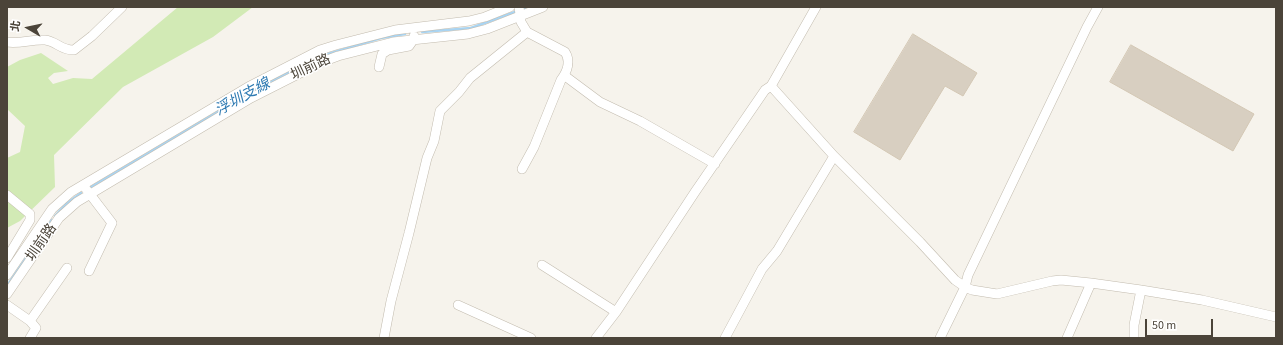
<!DOCTYPE html>
<meta charset="utf-8">
<style>
body{margin:0}
#map{position:relative;width:1283px;height:345px;overflow:hidden;background:#f6f3ec;font-family:"Source Sans 3","Noto Sans TC",sans-serif}
canvas{display:block}
.frame{position:absolute;inset:0;border:8px solid #4b4439;pointer-events:none}
.north{position:absolute;left:8px;top:8px;width:40px;height:40px;-webkit-text-stroke:3px #fff;paint-order:stroke;rotate:279deg;font-size:11px;font-weight:700;line-height:16px;text-align:center;color:#4b4439}
.north::after{content:'';display:block;margin:auto;width:14px;height:18px;background:#4b4439;clip-path:polygon(50% 0,100% 100%,50% 72%,0 100%)}
.scale{position:absolute;left:1145px;top:319px;width:68px;height:18px;box-sizing:border-box;border:2px solid #4b4439;border-top:0;padding-left:5px;font-size:12px;line-height:14px;white-space:nowrap;color:#4b4439;-webkit-text-stroke:3px #fff;paint-order:stroke}
</style>
<div id="map">
<canvas width="1283" height="345"></canvas>
<div class="frame"></div>
<div class="north">北</div>
<div class="scale">50 m</div>
</div>
<script>
const context = document.querySelector('canvas').getContext('2d');
context.lineJoin = 'round';
function paint(path, color) { context.fillStyle = color; context.fill(path, 'evenodd'); }
function strokePath(path, color, width, dash) { context.strokeStyle = color; context.lineWidth = width; context.lineCap = dash ? 'butt' : 'round'; context.setLineDash(dash || []); context.stroke(path); }
function label(font, color, halo, rows, align = 'center') {
  context.font = font + ' "Source Sans 3","Noto Sans TC",sans-serif'; context.lineWidth = 3; context.setLineDash([]); context.textBaseline = 'middle'; context.strokeStyle = halo; context.fillStyle = color; for (const [text, x, y, turn = 0] of rows) {
    context.save(); context.translate(x, y); context.rotate((+turn || 0) * Math.PI / 180); context.textAlign = isNaN(turn) ? turn : align; if (halo) context.strokeText(text, 0, 0); context.fillText(text, 0, 0); context.restore();
  }
}
paint(new Path2D(`
 M178,7H253L213,37L123,87L54,155L55,187L20,221L7,228V158L20,152L25,126L7,109V67L20,60L41,53L68,71L54,73L48,78L53,84L73,78L92,79Z`), '#d2eab5');
strokePath(new Path2D(`
 M525,8L528,7
 M422,32L471,28L515,12
 M91,187L251,92L318,57L381,38L405,34
 M55,216L66,204L81,193
 M7,286L52,220`), '#a9d4f2', 2.5);
const building = new Path2D(`
 M913,34L977,73L963,96L945,86L900,160L854,132Z
 M1131,45L1254,114L1233,151L1110,82Z`);
paint(building, '#d8cfc1');
strokePath(building, '#d3c7b4', 1);
const minor = new Path2D(`
 M519,7L521,22L527,32L565,52C571,61 567,72 561,80L534,147L522,169
 M7,42C20,44 32,39 45,40C56,41 62,51 74,50L92,36L122,7
 M379,67L382,54L388,50L409,46L414,39V36
 M565,76L600,102L640,121L715,164
 M771,86L834,156L920,242L955,280L965,287L972,290L997,294L1052,281L1061,280L1091,283L1141,290L1202,300L1276,317
 M86,189L112,223L89,271
 M7,195L30,214V220L7,258
 M542,265L616,312
 M7,275L52,209L71,192L248,87L320,50L336,45L395,30L469,21L485,17L510,7
 M7,294L59,218L77,202L251,98L322,62L338,56L393,42L468,34L487,29L543,7
 M7,305L30,321L67,268
 M458,305L531,338
 M30,338L36,328L30,321
 M384,338L391,301L409,233L427,158L434,141L440,111L459,92L470,78L527,32
 M596,338L616,312L695,192L765,90L771,86L816,7
 M725,338L762,269L777,251L834,156
 M940,338L965,287L968,275L1087,27L1098,7
 M1067,338L1091,283
 M1134,338V325L1141,290`);
strokePath(minor, '#c2bbae', 10);
strokePath(minor, '#fff', 9);
label('14px', '#4b4439', '#fff', [
 ["圳前路",311,68,-25],
 ["圳前路",42,243,-55]
]);
label('italic 15px', '#2e7ab2', '#fff', [
 ["浮圳支線",243,98,-29]
]);
</script>
